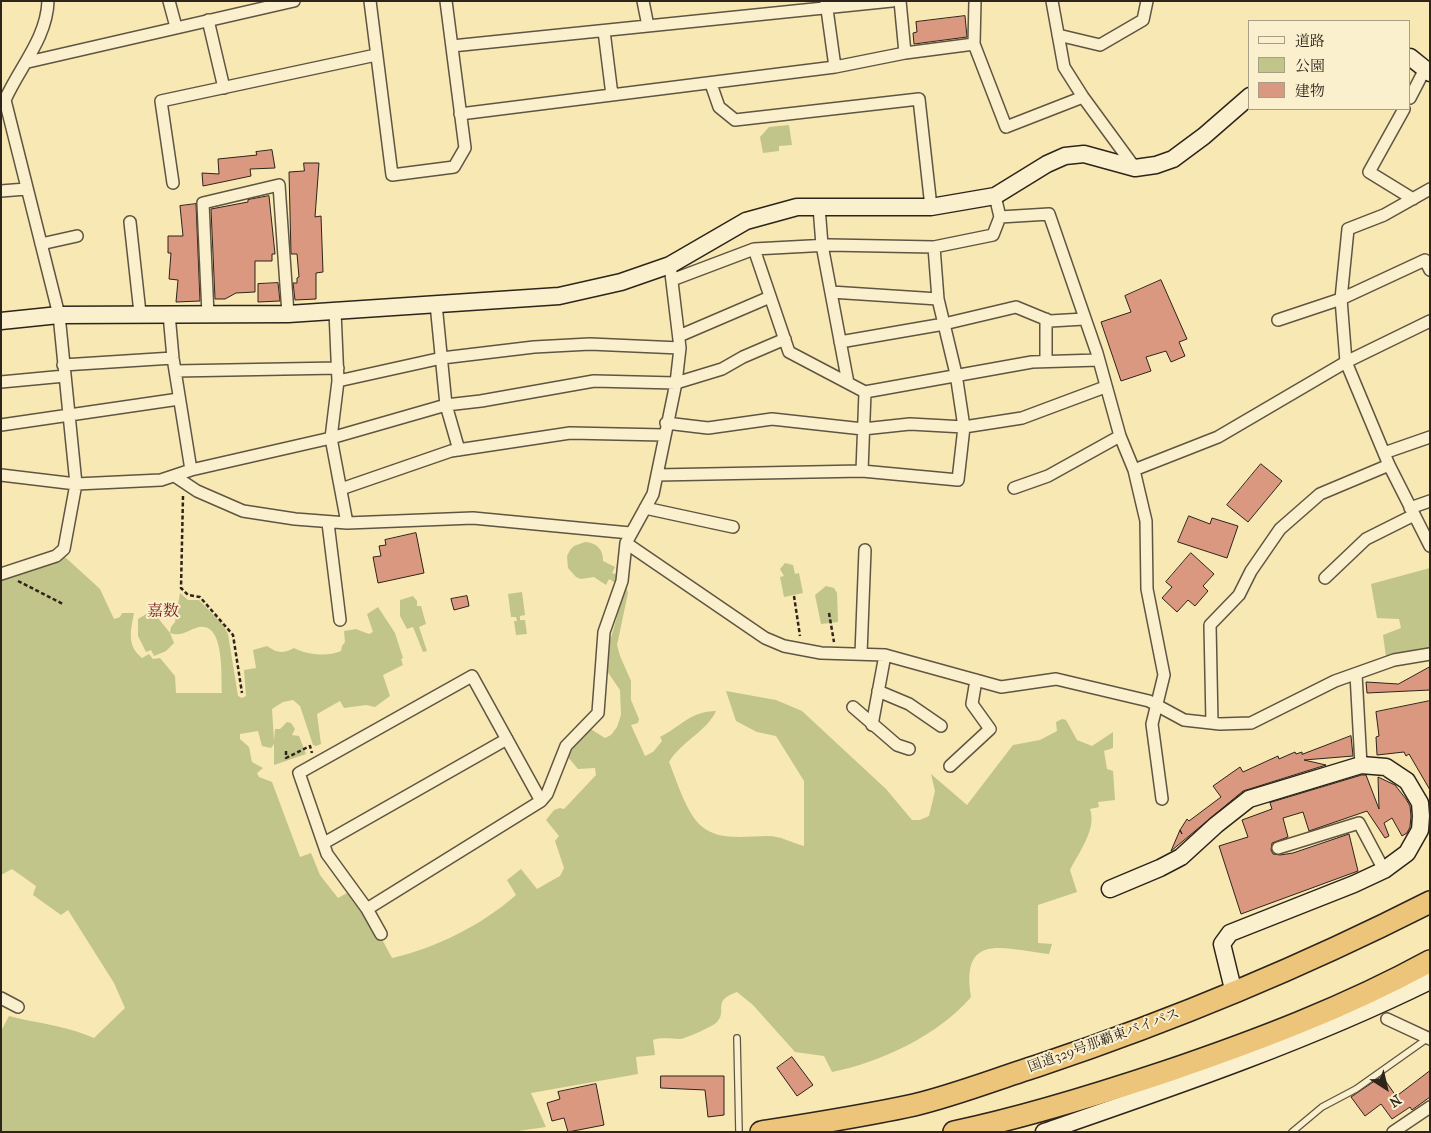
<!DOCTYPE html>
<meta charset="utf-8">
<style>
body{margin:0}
#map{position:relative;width:1431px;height:1133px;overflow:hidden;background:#f7e8b4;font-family:"IM FELL French Canon","Noto Serif JP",serif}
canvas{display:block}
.frame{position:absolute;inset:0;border:2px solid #2d241b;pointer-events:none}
.legend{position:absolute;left:1248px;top:20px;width:162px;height:90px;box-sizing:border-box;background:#faf0ce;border:1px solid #a89e86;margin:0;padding:6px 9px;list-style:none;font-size:15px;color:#2d241b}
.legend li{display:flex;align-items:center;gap:10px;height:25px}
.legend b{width:25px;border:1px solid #a89e86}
.north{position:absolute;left:1361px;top:1063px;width:50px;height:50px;-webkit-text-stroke:4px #faf0ce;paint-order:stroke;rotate:145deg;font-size:14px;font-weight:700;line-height:20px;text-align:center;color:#2d241b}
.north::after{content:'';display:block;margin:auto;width:18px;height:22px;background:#2d241b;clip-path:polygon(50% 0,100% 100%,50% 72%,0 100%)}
</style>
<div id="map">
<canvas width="1431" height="1133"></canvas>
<div class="frame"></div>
<ul class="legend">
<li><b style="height:6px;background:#faf0ce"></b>道路</li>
<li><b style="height:14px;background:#c1c58a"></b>公園</li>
<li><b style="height:14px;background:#db9880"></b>建物</li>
</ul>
<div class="north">N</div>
</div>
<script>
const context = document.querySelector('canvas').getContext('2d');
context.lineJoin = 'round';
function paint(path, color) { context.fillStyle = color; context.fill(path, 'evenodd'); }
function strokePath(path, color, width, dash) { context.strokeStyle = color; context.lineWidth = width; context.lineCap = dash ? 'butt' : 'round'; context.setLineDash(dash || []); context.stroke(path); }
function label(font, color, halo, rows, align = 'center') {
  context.font = font + ' "IM FELL French Canon","Noto Serif JP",serif'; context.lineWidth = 4; context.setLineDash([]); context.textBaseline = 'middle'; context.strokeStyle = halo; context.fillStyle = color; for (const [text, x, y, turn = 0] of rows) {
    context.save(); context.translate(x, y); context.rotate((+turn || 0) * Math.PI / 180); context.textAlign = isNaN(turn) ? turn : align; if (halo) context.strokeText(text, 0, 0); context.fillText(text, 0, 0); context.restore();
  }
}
paint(new Path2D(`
 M789,125L792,145L779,146V151L763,153L760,137L769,127Z
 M585,542C597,543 603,549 603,561L615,567L612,573L619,575L617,584L609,579L606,585L594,577L581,579L576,577L568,568L567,556L570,550L574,546Z
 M65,557L100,589L114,619L120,617L122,613H134C131,630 126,645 142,658L149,654L153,659L160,658L175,676L176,693H222C221,677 225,622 199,627C188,630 182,637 170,633L174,643L166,651L154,656L151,650L146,652L138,636V619L150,612L158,618L170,633L171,627L175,622L180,593L188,600H199L223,625L228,634L238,696L242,698L246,696L244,670L256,668L253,650L267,646C277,653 283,654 294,648C307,655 328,657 341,651L342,646L345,642L344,631L356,629L369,634L373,632L367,614L378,607L395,633L403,658L401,659L403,665L383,675L390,696L375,707L366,705L344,708L340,701L317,714L321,744L316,746L313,745L300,706L293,700L283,702L272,709L274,741L275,729H280L287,722L291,723L295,729L292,735L299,736L306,754L274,765V744L271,748L262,746L258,731L240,734V739L249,747L252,762L263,768L257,773L259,777L272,782L300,857L311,853L320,875L338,898L347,893L384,943L392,958C436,948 482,925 516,895L507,880L521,869L537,889L560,876L564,868L555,841L559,836L546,820L554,810L560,808L564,809L596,775L595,768L578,769L567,756L589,728L605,738L611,735L617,727L621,715L620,690L607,671V652L626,585L628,593L617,645L620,656L631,681V700L639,719L638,723L631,725L645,756L653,752L662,741L660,737C680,727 691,711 716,711C708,730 681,742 669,762C676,779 683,802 694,818C712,843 741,836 768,836C781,836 792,843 804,846V781L776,736L757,732L736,721L726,691L776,700L802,711L886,789L912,820H920L929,816L935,791L931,774L967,805L1013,745L1040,740L1057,731L1056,722L1062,719L1066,720L1077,740L1092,746L1113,732V748L1104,751L1107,769L1113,771L1115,800L1098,802L1099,807L1090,809C1097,829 1079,852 1070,870L1077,892L1038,905V943L1052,944L1049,954C1005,949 960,931 971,997C939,1035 879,1063 832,1072L824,1056L795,1052L753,1005L737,992C710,1001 729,1011 716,1023C711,1027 685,1039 680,1039C670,1039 663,1037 653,1040L655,1055L636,1057L638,1074L531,1093L546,1127L511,1132H1V1031L9,1016C40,1024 64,1025 94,1038L125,1008L114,983L68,910L61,915L33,895L36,886L12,869L1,875V579Z
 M785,563L793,565L795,574L799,573L803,593L784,597L780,577L784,576L780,569Z
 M1430,568V649L1386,657L1383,635L1401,628L1399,619L1377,618L1371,584Z
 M826,586L834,588L837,593L838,622L821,624L815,595Z
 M522,592L525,615L520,616V620H525L527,634L516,635L514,621H517L516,617H511L508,594Z
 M413,596L417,601V606H421L426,624L419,627L427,651L423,652L413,627L407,629L400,616V600Z`), '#c1c58a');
const building = new Path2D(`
 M965,16L967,37L914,44L913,33L917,32L916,22Z
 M272,150L275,168L250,169L251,176L203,186L202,173L219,174L218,159L257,155L256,152Z
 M304,163H319L315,217L321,216L323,272L316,273V299L295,300L293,283H297V278L299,277L297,254H291L289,172L304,171Z
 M269,196L275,254H272V261H255V292L236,293L225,299H215L211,209L248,202V200Z
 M196,204L200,301L176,302L178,280L169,279L171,253H168V236H183L180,206Z
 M1161,280L1187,339L1179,342L1185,356L1171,362L1166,351L1146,357L1151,371L1121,381L1101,322L1131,312L1125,296Z
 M278,283L280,301L258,302V284Z
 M1261,464L1282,481L1248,522L1227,505Z
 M1189,516L1210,524L1212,518L1238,526L1227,558L1178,542Z
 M416,533L424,573L378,583L373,557L381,556L379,546L386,545L385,540Z
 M1191,553L1214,574L1203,586L1208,591L1195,606L1188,600L1177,612L1162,598L1172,587L1166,582Z
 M467,596L469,606L454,610L451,599Z
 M1430,667V690L1367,693L1366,682L1398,684Z
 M1430,701V790L1409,754L1406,756L1404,752L1377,755L1376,737L1379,736L1376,712Z
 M1351,736L1353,756L1304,760L1326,765L1243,791L1171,851L1180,830L1182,834L1180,830L1187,819L1189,821L1221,797L1213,786L1240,767L1243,772L1278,756L1279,759L1295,752L1296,754L1302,752V754Z
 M1362,775H1366L1379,809L1378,777L1395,785L1406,799L1410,806L1411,816L1410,827L1407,833L1402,836L1392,818L1384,823L1389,836L1385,838L1367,811L1309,831L1303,812L1283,818L1288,837L1272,843L1271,850L1273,854L1280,855L1293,853L1349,834L1358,871L1241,914L1219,846L1248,837L1242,820L1272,809L1270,803Z
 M792,1057L813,1085L797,1096L777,1068Z
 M1430,1071V1097L1412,1110L1410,1107L1392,1119L1381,1104L1365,1116L1351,1097L1382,1076L1396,1096Z
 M661,1076H724V1115L708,1117L705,1090L661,1088Z
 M596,1084L604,1125L568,1132L564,1118L552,1121L547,1103L560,1099L558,1092Z`);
paint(building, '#db9880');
strokePath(building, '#2d241b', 1);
const lane = new Path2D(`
 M737,1038L739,1132
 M1292,1132L1322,1107L1356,1089L1428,1038`);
const street = new Path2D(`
 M169,1L176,27
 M370,1L392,175L454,167L465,148L446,1
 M643,1L648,26
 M900,1L905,53
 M975,1L974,44L1006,127L1083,97
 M1052,1L1064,67L1083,97L1135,168
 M826,2L835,67
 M208,20L224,88
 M604,31L612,95
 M1058,35L1100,45L1143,20L1147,1
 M452,46L892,1
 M28,62L294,1
 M711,84L719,107L735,120L919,99L931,207
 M1410,98L1425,69
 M1404,109L1369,172L1413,199
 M460,114L835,67L905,53L974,44
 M173,183L161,101L376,55
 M1,191L26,189
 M819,207L822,245L848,383
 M1000,217L1049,214L1097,353L1120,436L1134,470L1146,521L1147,589L1164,675L1152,724L1162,799
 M130,222L140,313
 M41,244L77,236
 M754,249L829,245L934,247
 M672,280L754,249L789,352L865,392L862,471
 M831,292L938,299
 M436,304L446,405L459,450
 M335,311L338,381L331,438L347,523
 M169,314L173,358L191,470
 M208,315L203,203L279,185L288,314
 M1046,319V361
 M1278,320L1341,299L1425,260L1430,270
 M1430,321L1346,362L1389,465L1430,546
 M679,336L770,297
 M840,342L944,324L1016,307L1050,321L1084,319
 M63,365L173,358
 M175,371L338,368
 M338,381L442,358L534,347L590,344L680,348
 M1,382L65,376
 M865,392L1032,362L1099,360
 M666,423L708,428L772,419L863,429L910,424L964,427L1022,418L1105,387
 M1,425L179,399
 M1384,453L1430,437
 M1134,470L1218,437L1346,362L1341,299L1348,229L1384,215L1430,189
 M1,475L76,484L161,480L191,470L331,438L446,405L481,401L594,381L676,383L722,369L743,357L785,339
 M657,475L862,471L958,480L964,427L956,374L938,299L934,247L993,235L1000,217L995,196
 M176,477L197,491L243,511L295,519L347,523L473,518L630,533
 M1014,488L1048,476L1120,436
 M341,489L451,451L570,433L664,435
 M645,508L733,527
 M1410,508L1430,501
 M328,523L340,620
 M626,543L765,638L784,646L821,653L885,655L1001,687L1056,679L1149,701L1184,720L1220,724L1251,723L1335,681L1394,660L1430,654
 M1,574L56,556L64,549L76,484L59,315L5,100C19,68 47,38 48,1
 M1325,578L1366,539L1414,515
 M861,654L865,550
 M1356,674L1361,765
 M472,676L541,801L367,909L327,854L299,773Z
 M878,691L909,704L941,726
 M853,707L897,745L909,749
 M1212,723L1210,625L1239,595L1251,571L1280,529L1320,494L1389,465
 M872,725L885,655
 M950,766L990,729L972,704L976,680
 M541,801L547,794L566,746L598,713L604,632L622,581L626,543L653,494L676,383L680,348L670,265
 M324,843L507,739
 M1278,848L1359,823L1384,870
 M367,909L381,934
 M1,998L18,1007
 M1387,1019L1430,1039
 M1393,1132L1430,1107`);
const secondary = new Path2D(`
 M1410,57L1430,73
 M1,321L59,315L288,314L559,296L621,282L670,265L746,221L797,207H931L995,196L1047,164L1065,156L1084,154L1135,168L1156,165L1173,159L1204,136L1250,96
 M1110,889L1160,868L1181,857L1216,825L1249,799L1361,765L1386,767L1407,781L1420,803L1421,816L1420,830L1407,853L1384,870L1354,884L1230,933L1222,944L1234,993
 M1044,1132C1174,1087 1306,1042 1430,981`);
const highway = new Path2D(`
 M761,1132C812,1124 864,1116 914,1105C956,1095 999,1078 1040,1065C1174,1020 1304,966 1430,902
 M954,1132C1026,1117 1096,1095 1165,1072C1256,1041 1346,1007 1430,961`);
strokePath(lane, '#605541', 8);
strokePath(street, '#605541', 14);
strokePath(secondary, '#2d241b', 19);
strokePath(highway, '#2d241b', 24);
strokePath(new Path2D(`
 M183,496L181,588L188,595L200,597L233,635L242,693
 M18,581L63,604
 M794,596L800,636
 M829,613L834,642
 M286,751V758L310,746L312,753`), '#2d241b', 2.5, [4, 2.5]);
strokePath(lane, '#faf0ce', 5.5);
strokePath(street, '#faf0ce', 11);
strokePath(secondary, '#faf0ce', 16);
strokePath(highway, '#ecc47a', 21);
label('14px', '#2d241b', '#faf0ce', [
 ["国道329号那覇東バイパス",1104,1041,-20]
]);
label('16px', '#7a1f14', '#faf0ce', [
 ["嘉数",163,612]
]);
</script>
